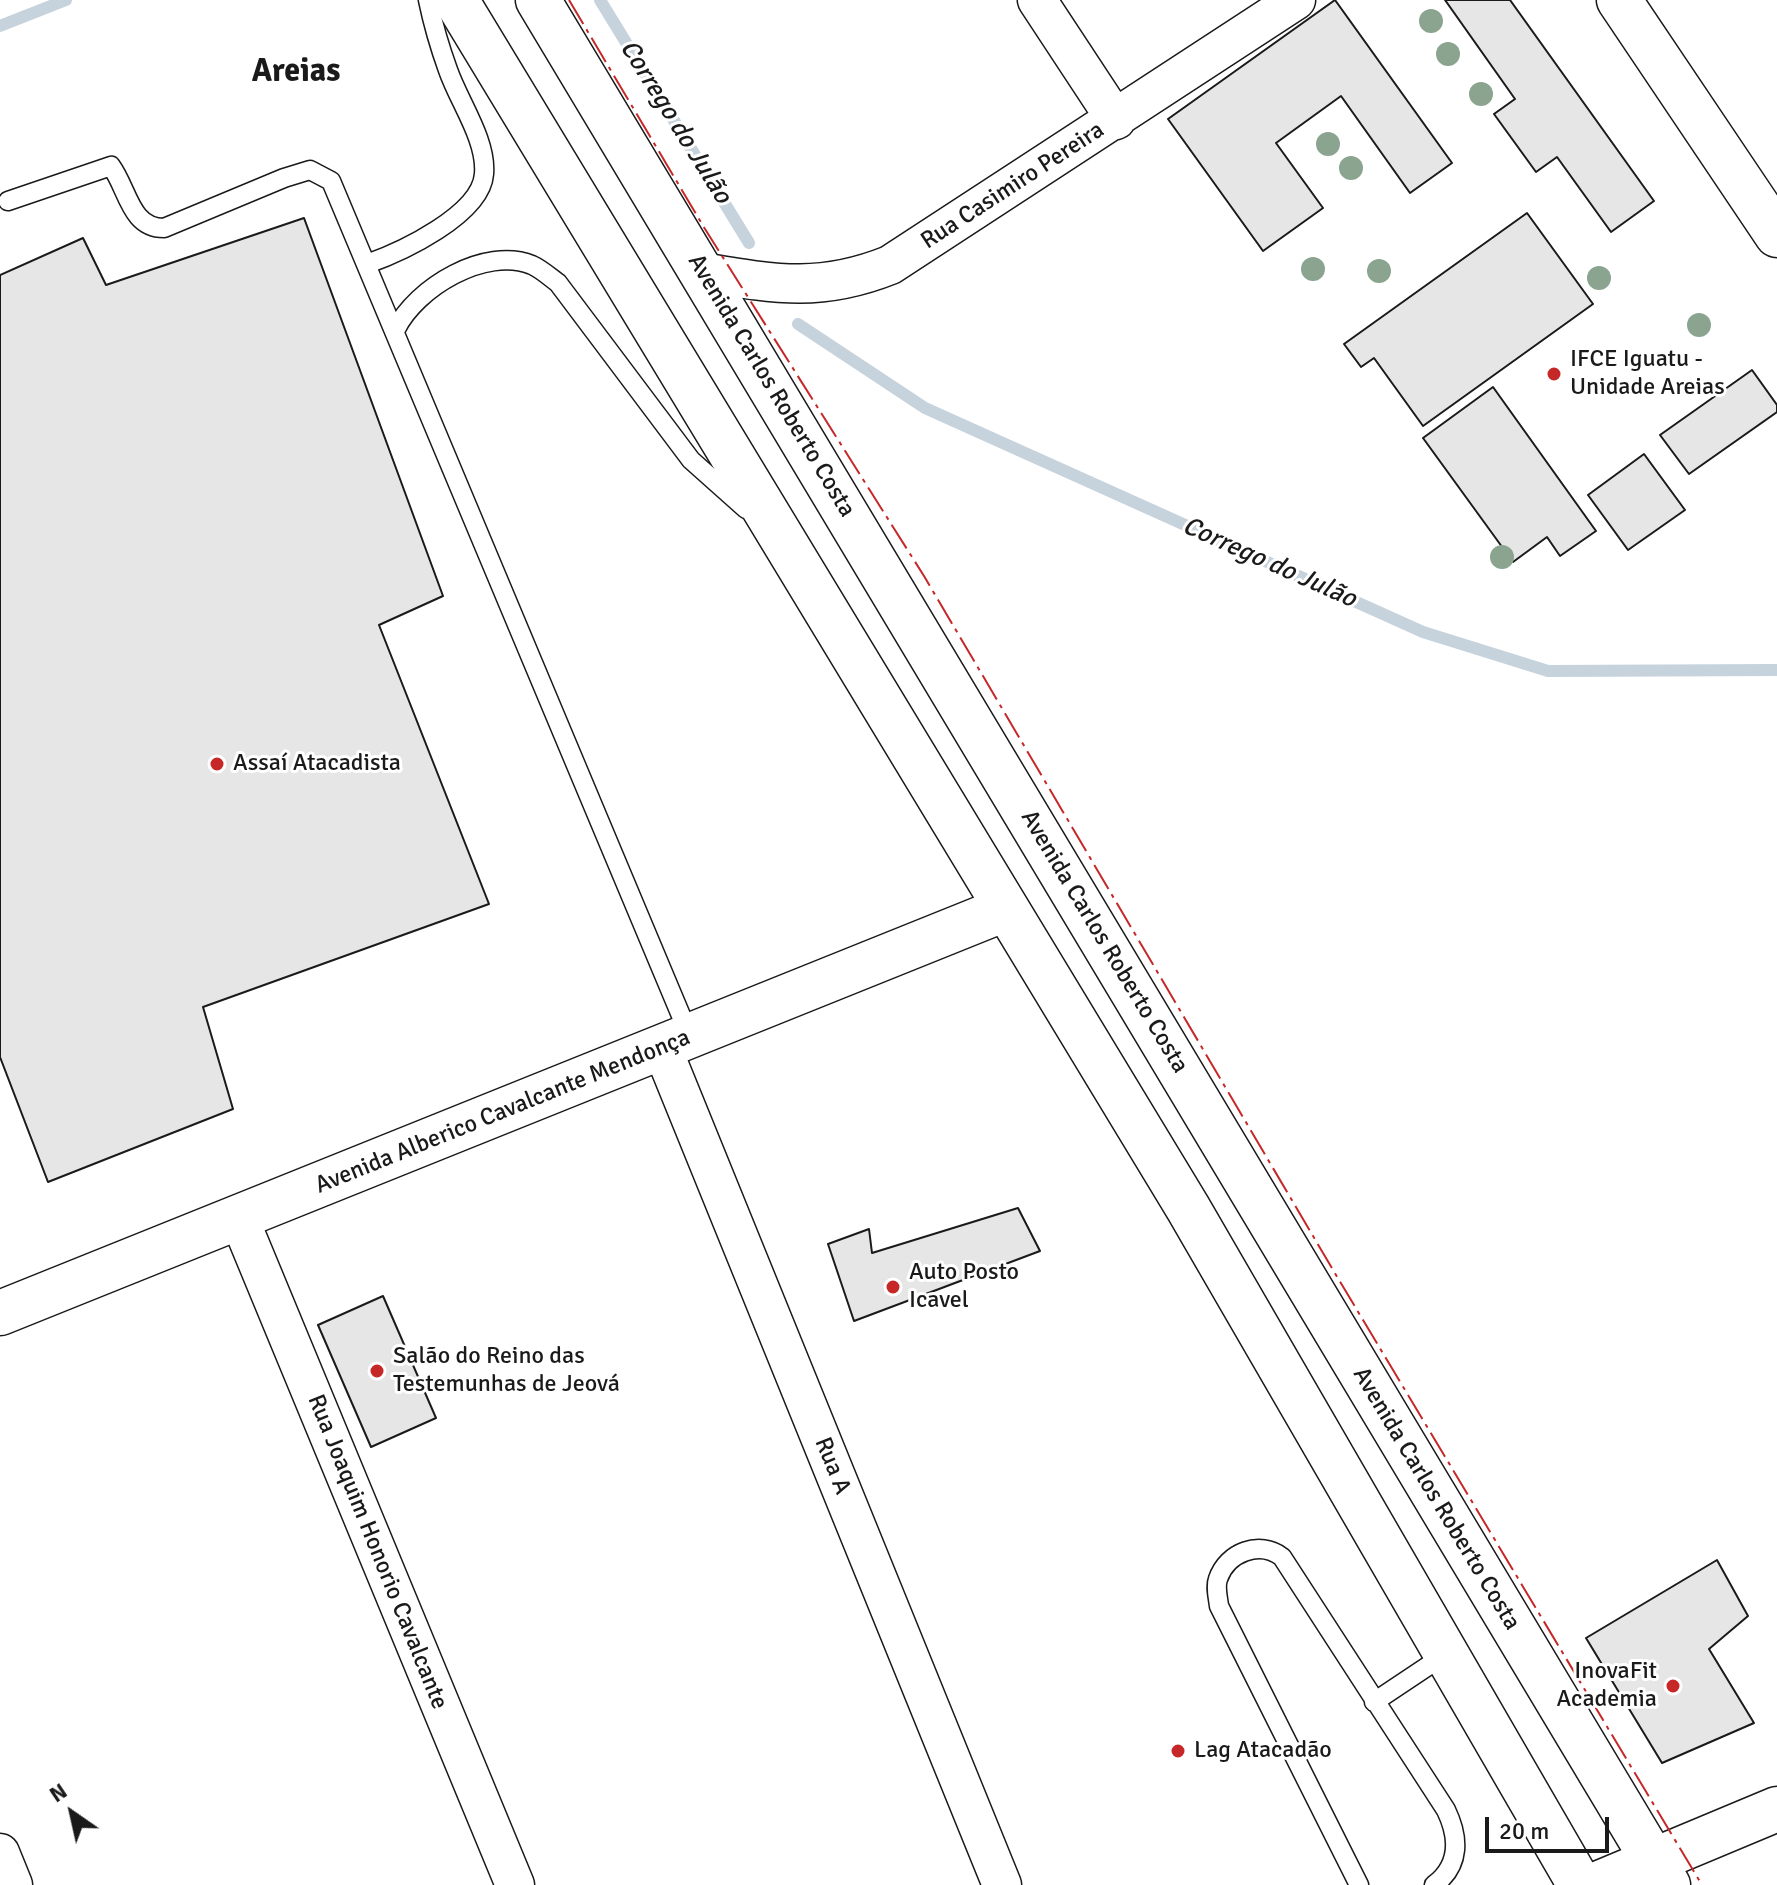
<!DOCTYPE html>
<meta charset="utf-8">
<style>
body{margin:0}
#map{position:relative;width:1777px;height:1885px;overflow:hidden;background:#fff;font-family:Signika,sans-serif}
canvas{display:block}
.north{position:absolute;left:32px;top:1773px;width:80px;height:80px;-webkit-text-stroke:6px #fff;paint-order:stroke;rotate:326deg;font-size:22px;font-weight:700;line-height:32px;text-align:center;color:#1a1a1a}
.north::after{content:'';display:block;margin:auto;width:28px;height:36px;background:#1a1a1a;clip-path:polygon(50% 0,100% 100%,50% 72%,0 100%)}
.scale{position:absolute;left:1485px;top:1817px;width:124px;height:36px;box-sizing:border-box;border:4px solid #1a1a1a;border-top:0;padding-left:10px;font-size:24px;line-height:28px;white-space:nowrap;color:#1a1a1a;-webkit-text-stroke:6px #fff;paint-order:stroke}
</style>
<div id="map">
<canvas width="1777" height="1885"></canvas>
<div class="north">N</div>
<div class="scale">20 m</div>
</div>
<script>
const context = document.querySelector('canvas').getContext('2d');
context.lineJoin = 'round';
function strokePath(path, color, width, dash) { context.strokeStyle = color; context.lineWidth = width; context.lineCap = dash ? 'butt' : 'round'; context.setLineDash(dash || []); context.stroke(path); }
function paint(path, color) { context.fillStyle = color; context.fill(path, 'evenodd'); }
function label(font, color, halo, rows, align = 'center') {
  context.font = font + ' Signika,sans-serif'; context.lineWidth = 6; context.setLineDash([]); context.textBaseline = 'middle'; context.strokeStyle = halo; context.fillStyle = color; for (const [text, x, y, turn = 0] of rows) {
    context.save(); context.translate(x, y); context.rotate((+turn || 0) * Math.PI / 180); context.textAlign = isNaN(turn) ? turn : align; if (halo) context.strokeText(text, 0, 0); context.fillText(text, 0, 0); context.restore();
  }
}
strokePath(new Path2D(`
 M600,0L749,243
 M0,26L66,0
 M798,324L925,408L1423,632L1548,671L1777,670`), '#c6d2dc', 12);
const building = new Path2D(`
 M1335,0L1452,163L1410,193L1341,96L1276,143L1323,208L1263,251L1168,119Z
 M1445,0H1510L1654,201L1611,232L1557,157L1536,172L1494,114L1515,99Z
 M1527,213L1593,304L1423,426L1374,358L1361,367L1344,344Z
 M304,218L443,596L379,625L489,904L203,1007L233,1109L48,1182L0,1057V275L83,238L106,285Z
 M1752,370L1777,405V412L1689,474L1660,435Z
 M1493,387L1596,531L1560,556L1547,537L1513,562L1423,438Z
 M1644,454L1685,510L1628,550L1588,495Z
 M1018,1208L1040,1251L854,1321L828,1244L869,1229L872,1253Z
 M383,1296L436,1418L371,1447L318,1325Z
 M1717,1560L1748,1616L1709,1649L1754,1723L1662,1763L1586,1638Z`);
paint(building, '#e6e6e6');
strokePath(building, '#1a1a1a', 2);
const service = new Path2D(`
 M8,201L111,166C128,189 130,228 164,228L284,178L310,170L331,181L690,1037
 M367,264C401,252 481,215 484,174C487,140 459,102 448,70C440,48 433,24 428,0
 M396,329C416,288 485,246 532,265C541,269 550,277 558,283L691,460L746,509
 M1374,1702L1446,1654
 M1359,1885L1219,1606C1218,1597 1215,1587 1218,1579C1227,1552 1260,1540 1282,1557L1446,1810C1459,1837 1461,1865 1434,1885`);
const minor = new Path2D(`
 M1037,0L1116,120
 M702,272C774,284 820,293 890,265L1296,0
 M662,1048L1002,1885
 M239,1218L515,1885
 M0,1853L13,1885`);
const tertiary = new Path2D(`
 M0,1313L1005,909`);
const secondary = new Path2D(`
 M1619,0L1777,235
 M1595,1885L1777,1809`);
const primary = new Path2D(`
 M456,0L1188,1208L1580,1885
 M538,0L1668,1885`);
strokePath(service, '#1a1a1a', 21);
strokePath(minor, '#1a1a1a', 41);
strokePath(tertiary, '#1a1a1a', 47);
strokePath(secondary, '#1a1a1a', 47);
strokePath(primary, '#1a1a1a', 47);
strokePath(service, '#fff', 18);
strokePath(minor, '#fff', 38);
strokePath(tertiary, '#fff', 44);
strokePath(secondary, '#fff', 44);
strokePath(primary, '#fff', 44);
strokePath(new Path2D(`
 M569,0L705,229L924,576L1336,1275L1702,1885`), '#c62828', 2, [28, 6, 4, 6]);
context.fillStyle = '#8aa48f';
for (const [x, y] of [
 [1431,21],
 [1448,54],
 [1481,94],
 [1328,144],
 [1351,168],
 [1313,269],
 [1379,271],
 [1599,278],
 [1699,325],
 [1502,557]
]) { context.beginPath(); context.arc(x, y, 12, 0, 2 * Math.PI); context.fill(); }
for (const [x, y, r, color] of [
 [1554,374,8,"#c62828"],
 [217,764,8,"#c62828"],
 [893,1287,8,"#c62828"],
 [377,1371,8,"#c62828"],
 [1673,1686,8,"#c62828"],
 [1178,1751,8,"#c62828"]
]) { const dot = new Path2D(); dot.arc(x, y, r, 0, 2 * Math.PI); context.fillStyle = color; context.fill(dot); strokePath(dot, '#fff', 3); }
label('24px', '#1a1a1a', '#fff', [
 ["Rua Casimiro Pereira",1013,186,-33],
 ["Avenida Carlos Roberto Costa",771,386,59],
 ["Avenida Carlos Roberto Costa",1104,942,59],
 ["Avenida Alberico Cavalcante Mendonça",503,1112,-22],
 ["Rua A",832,1466,68],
 ["Avenida Carlos Roberto Costa",1436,1499,59],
 ["Rua Joaquim Honorio Cavalcante",377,1552,68]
]);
label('24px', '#1a1a1a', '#fff', [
 ["IFCE Iguatu -",1570,360],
 ["Unidade Areias",1570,388],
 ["Assaí Atacadista",233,764],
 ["Auto Posto",909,1273],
 ["Icavel",909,1301],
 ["Salão do Reino das",393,1357],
 ["Testemunhas de Jeová",393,1385],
 ["InovaFit",1657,1672,"right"],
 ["Academia",1657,1700,"right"],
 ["Lag Atacadão",1194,1751]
], 'left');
label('italic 26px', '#1a1a1a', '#fff', [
 ["Corrego do Julão",675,122,58],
 ["Corrego do Julão",1269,563,24]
]);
label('bold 32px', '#1a1a1a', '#fff', [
 ["Areias",296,73]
]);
</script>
